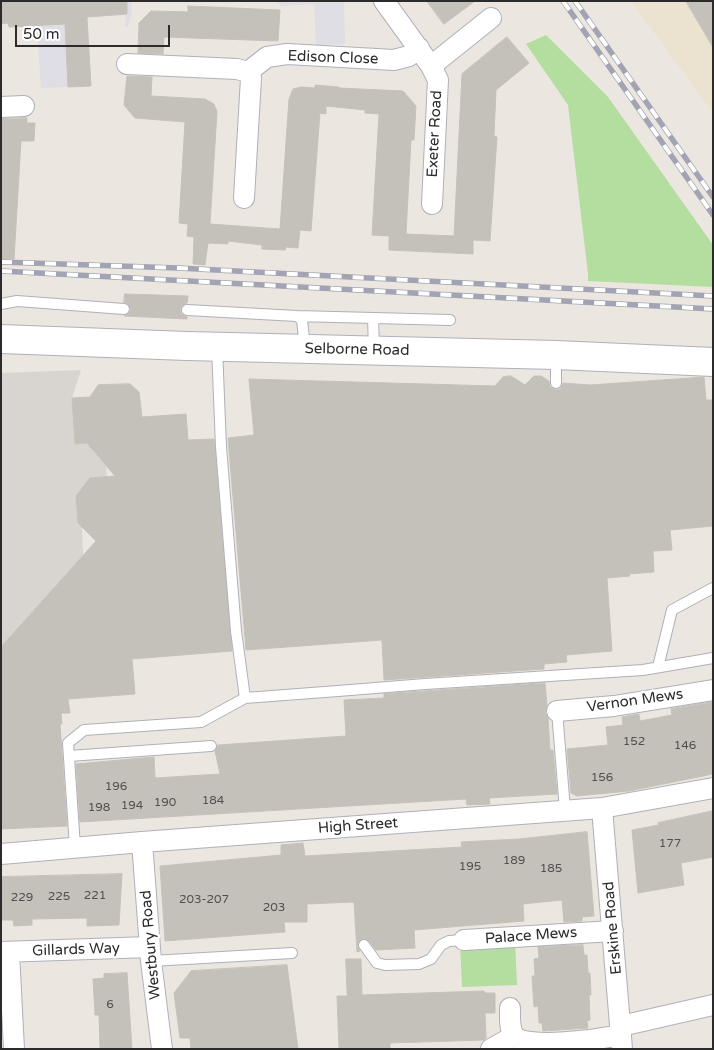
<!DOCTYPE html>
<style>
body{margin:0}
#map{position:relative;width:714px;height:1050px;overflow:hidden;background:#ebe6df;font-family:"Varela Round",sans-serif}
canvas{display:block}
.frame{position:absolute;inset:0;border:2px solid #2b2b2b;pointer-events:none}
.scale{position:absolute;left:15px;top:25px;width:155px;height:22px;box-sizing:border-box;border:2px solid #2b2b2b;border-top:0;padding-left:6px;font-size:15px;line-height:18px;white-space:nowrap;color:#2b2b2b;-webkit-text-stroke:4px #fff;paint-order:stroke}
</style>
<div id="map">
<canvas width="714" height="1050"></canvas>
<div class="frame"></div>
<div class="scale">50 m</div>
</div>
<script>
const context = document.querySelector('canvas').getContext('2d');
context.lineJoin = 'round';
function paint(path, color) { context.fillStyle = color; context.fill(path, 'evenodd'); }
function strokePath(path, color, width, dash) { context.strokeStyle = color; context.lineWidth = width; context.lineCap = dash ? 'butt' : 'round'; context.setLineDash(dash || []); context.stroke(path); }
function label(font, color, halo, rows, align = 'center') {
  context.font = font + ' "Varela Round",sans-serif'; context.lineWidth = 5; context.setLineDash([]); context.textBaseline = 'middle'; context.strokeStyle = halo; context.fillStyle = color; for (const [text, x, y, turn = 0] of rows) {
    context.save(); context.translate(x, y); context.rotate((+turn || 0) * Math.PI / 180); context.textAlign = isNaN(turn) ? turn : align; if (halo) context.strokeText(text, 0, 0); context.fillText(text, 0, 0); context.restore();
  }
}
paint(new Path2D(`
 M35,1H131L132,11L128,27H125L126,15L87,17L91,86L41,88Z
 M274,1H344L345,44L316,45L314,4L282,6Z`), '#e0dee5');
paint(new Path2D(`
 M631,1H713V113Z`), '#ebe3d0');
paint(new Path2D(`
 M546,35L608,97L713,245V287L588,281V274L568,105L526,44Z
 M515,941L517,985L462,987L460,943Z`), '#b4dda0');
paint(new Path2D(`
 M81,370L72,398L75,444L92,443L93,451L106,466L107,477L90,478L76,496L78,523L82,527L83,555L1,647V373Z`), '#d8d5d1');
const building = new Path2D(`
 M1,1H127V14L87,17L91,86L68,87L65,24L9,27L8,23L1,24Z
 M427,1H475L444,24Z
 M686,1H713V47Z
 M188,6L280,10L278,41L164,37L163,54L138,53L139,23L151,11L188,12Z
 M507,37L529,63L496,90L494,136L497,137L490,241L473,240V254L389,250V236L372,235L379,114L365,113V110L326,106V114L320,113L311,231L300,230L298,248L286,247L285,250L262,249V245L228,241V244L208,243L205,265L193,264L194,237L187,236L188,224L179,223L185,122L135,118L124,105L127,76L152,77L151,96L205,99L214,104L217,112L210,224L280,229L289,99L293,89L301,87L315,88V85L339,87V88L403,91L416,106L414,140H411L406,234L454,236L462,74Z
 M27,118V123H35L34,141H21L14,259H1V119Z
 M125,294L188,296L187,303L182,306L180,310L181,314L187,317V319L124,316L129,313L131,309L128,304L124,302Z
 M511,376L525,385L534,376H541L549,381L550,387L556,390L560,389L563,383L590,385L704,377L706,400H713V526L670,530L672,550L653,551L654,572L629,574L630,576L607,578L612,651L566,655L567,662L544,664V669L384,680L382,640L246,650L228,438L254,435L249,379L495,386L503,377Z
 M130,384L139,392L142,417L186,414L188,440L214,439L232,651L132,659L135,694L68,699L70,713H61L62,724H60L67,826L1,829V647L96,541L78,523L76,496L90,478L115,476L87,443L75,444L72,398L90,397L98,385Z
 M545,683L547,705L545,713L548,718L550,750H553L557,794L489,798L490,804L467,805L466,799L80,822L76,764L154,757L155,778L220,774L215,751L218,745L346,736L344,700L384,698V694Z
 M713,702V774L629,791L577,796L571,793L567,749L608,745L606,727L623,725L622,717L639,714L640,721L672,715L671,709Z
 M713,811V857L681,863L684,885L638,893L632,830L659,825L658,823Z
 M587,832L594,916L582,917V921L564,922L562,900L523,904L524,921L414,930L415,948L376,950L369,941L363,938L358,943L357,946L360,951L357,952L354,902L307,904V922H284L285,932L165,941L160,866L281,855V845L303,843L305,856L462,847L461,842L519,839Z
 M122,874L119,925L87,926V918L32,919V925L14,926L13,920H1V877Z
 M583,945L584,955H587L588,973H590L591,995H589L590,1020L587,1021L588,1028L543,1031L542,1023H539L538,1006L534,1007L532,976H535L534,959L539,958L538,947Z
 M346,959H361L362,995L484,991L485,993H495V1013H485L486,1038L484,1040L390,1043V1049H339L337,996H347Z
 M287,965L298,1049H191L190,1038H180L174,993L191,971Z
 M127,973L132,1049H100L99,1015H95L93,979L104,978V974Z`);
paint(building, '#c4c0ba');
strokePath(building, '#c7c2b8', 1);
const lane = new Path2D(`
 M1,304L17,301L124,309
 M187,310L297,316L450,320
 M297,316L302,320L305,347
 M373,318L374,349
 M217,348L221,447
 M556,383V356
 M236,631L245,698L338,691
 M658,667L672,610L713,588
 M425,684L643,670L713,658
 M557,711L565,810
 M69,756L211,746
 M75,847L68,743L84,730L201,722L245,698
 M364,945L377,963L385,965L419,964L431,959L441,945L449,941L464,940
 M151,961L292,953`);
const street = new Path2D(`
 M384,1L431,66L438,80L432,204
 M127,64L237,69L248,72
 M431,66L491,18
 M248,72L267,57L287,54L394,60L409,56L419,48
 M1,107L24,106
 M244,198L251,78L248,72
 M557,711L614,706L713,690
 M602,808L622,1049
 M142,842L151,961L162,1049
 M1,854L142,842L602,808L713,788
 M464,940L613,931
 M1,952L150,947
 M9,952L14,1049
 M510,1008C510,1017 509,1028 514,1036C527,1050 600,1039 621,1035
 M621,1026L713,1005
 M491,1049L514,1036`);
const secondary = new Path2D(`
 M1,339L187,346L556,355L713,362`);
strokePath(lane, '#afb0ba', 12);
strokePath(street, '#afb0ba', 22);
strokePath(secondary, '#afb0ba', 30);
strokePath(lane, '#fff', 10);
strokePath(street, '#fff', 20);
strokePath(secondary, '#fff', 28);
const rail = new Path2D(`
 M563,1L713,215
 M575,1L713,197
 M1,262L178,268L713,296
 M1,271L713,309`);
strokePath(rail, '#a2a4b3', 5.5);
strokePath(rail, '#fff', 4, [11]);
const laneBridge = new Path2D(`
 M221,447L236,631
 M338,691L425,684`);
strokePath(laneBridge, '#afb0ba', 12, []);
strokePath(laneBridge, '#fff', 10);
label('12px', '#51504f', null, [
 ["152",634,742],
 ["146",685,746],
 ["156",602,778],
 ["196",116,787],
 ["184",213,801],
 ["190",165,803],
 ["194",132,806],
 ["198",99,808],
 ["177",670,844],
 ["189",514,861],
 ["195",470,867],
 ["185",551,869],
 ["221",95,896],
 ["225",59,897],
 ["229",22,898],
 ["203-207",204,900],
 ["203",274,908],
 ["6",110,1005]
]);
label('15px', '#2b2b2b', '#fff', [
 ["Edison Close",333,58,2],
 ["Exeter Road",435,134,-87],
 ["Selborne Road",357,350,1],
 ["Vernon Mews",635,701,-8],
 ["High Street",358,826,-4],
 ["Erskine Road",613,928,-95],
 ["Palace Mews",531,936,-4],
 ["Westbury Road",151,945,-95],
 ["Gillards Way",76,950,-2]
]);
</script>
